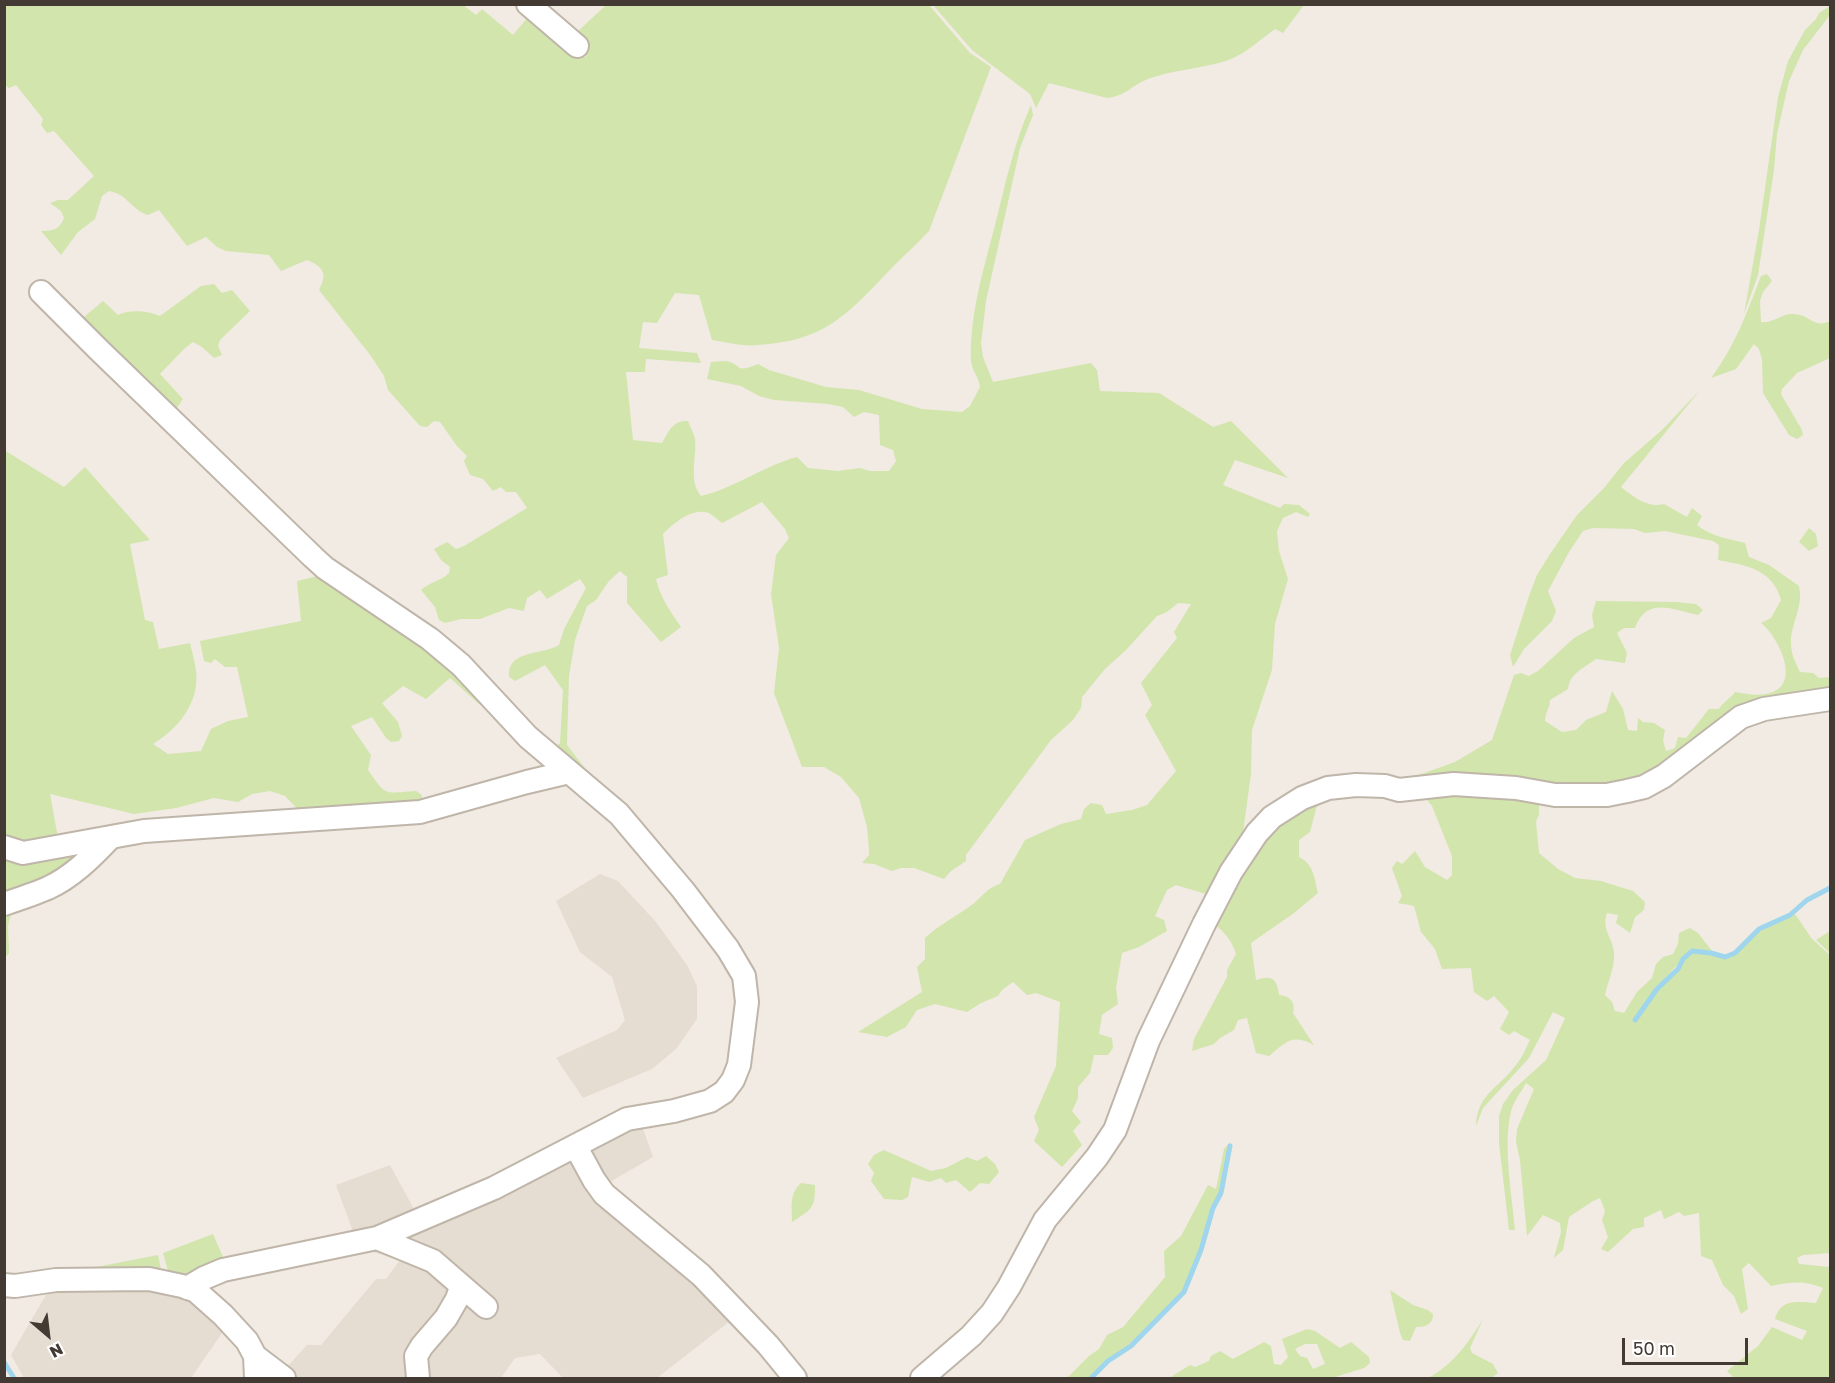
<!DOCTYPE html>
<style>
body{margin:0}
#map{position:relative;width:1835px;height:1383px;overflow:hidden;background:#f1ebe3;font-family:"Golos Text",sans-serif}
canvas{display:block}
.frame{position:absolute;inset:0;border:6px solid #433b33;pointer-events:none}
.north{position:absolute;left:18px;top:1305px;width:60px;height:60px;-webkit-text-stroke:4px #fff;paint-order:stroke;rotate:152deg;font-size:16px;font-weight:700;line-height:24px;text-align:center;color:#433b33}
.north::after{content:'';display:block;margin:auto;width:21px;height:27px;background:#433b33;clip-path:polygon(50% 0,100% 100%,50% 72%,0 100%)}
.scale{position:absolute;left:1622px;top:1338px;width:126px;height:27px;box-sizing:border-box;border:3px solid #433b33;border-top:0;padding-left:8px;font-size:18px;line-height:21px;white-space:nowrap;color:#433b33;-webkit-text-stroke:4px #fff;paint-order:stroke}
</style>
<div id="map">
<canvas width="1835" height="1383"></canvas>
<div class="frame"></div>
<div class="north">N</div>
<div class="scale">50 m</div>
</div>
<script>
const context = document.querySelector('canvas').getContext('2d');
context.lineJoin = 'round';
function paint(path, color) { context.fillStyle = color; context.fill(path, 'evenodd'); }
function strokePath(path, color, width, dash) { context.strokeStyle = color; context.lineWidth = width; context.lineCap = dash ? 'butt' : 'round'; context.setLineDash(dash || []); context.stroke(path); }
paint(new Path2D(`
 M600,874L618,881L656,922L687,965L697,986V1019L676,1049L652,1069L583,1098L556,1058L617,1030L625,1020L612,977L580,952L556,901Z
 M641,1123L653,1157L596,1190L734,1318L657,1378H563L540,1354L515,1358L501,1378H285V1369L307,1345H321L376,1279H386L400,1260L359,1248L336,1185L390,1165L422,1224Z
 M54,1281L184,1290L229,1323L191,1378H24L11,1355Z`), '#e5ddd1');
paint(new Path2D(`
 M4,5H463L476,15L482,9L513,35L528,17L578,55L586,57L587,47L574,35L606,5H929L970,53L991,67L929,231C915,246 900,259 886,274C844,318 822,341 758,345C743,347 726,342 712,340L699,295L675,293L657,323L643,322L639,348L697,353L701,363L646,359L645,372H626L633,440L662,443C669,431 673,420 688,421C690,427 694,433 695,439C697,458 688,480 701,496C735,488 763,466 797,457L808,468L838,471L860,468L870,471H889L896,461L893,450L880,445L879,415L864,412L854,417L843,407L828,404L774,400L759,396L741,386L707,379L711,362C715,362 722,361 726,361C744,365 734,374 758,364L769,370L826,387L859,390L922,409L962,412L970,406L980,387C979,377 972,371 971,361C969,318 983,271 994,229C1005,187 1013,145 1031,105L1033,115L1020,148L986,301L981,343L983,357L993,382L1091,363L1097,370L1100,391L1159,393L1213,427L1231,421L1288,478L1235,460L1223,485L1280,508L1284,504L1299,505L1310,514L1308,517L1296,512L1283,518L1277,531L1279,551L1288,579L1275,624L1272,670L1252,730L1251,774L1243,832L1247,839L1220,883L1206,894L1176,885L1167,890L1155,916L1164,920L1167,931L1139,947L1122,953L1116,988L1118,1004L1102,1015L1099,1034L1112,1038L1113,1048L1108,1055H1094L1090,1073L1078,1087V1098L1072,1111L1081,1122L1073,1131L1082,1145L1062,1167L1034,1141L1039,1130L1034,1117L1056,1066L1060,1002L1036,993L1027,995L1013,982L1002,990L998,996L981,1003L967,1012L935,1004L917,1010L906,1027L887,1037L858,1032L922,992L917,967L925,959V938C940,924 957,916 973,904C982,897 988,887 1000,884L1025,840L1061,824L1081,819L1084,809L1091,803L1102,805L1106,814L1132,810L1147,805L1176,771L1145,715L1152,705L1141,683L1177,638L1174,632L1191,604L1178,603L1167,612L1157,616L1126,650L1105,669L1082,697L1081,708L1073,720L1051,740L966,855V861L951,871L944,879L914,868H901L892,871L874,864L862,863L869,855V850L867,827L859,798L841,777L824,767H802L774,693L779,648L771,594L776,555L789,538L785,529L762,502L722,523C717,519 711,513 705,512C689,510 674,523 663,534L668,575L656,579C660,597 670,611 681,627L661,642L627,603V577L620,571L609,581L596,600L587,606L575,640L569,676L567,745L600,788L556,747L560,743L563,690L545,665L515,681L509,677C507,650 539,656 559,645L564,629L586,588L580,579L547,599L540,590L527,598L524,611L509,608L480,619H461L445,623L439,620L435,607L421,590C430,582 441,581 449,573L450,567L441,560L434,549L447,542L456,549L464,546L527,508L516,492H506L501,487L493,491L483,479L470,475L464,461L467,456L457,446L440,422L434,421L427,427L420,426L388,390L384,376L371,356L319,290C328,274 323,266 307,260L281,271L269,255L226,251L217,247L206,237L187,246L159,210L148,215C131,210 128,194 109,191L102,196L95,219L78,232L61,255L41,231C53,231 59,230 64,218L61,211L50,203L58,200H68L94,176L54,131L47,133L41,125L43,119L16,85L9,88L5,85Z
 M933,5H1304L1283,33L1275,29C1261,39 1245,54 1229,60C1202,69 1175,69 1148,79C1132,85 1126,96 1107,98L1049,83L1036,108L1030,94L972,50Z
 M1830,6V15L1803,50L1789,81L1777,134L1774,170L1758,275L1744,314L1759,230L1778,97L1788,61L1805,30L1816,19L1819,13Z
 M1767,274L1772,281L1763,292L1760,301L1761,322C1772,324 1782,313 1794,314C1811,315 1813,329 1830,321V358L1797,373L1782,389L1781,394L1802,430L1803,435L1797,439L1789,435L1763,393L1762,360L1759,349L1754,344L1736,369L1711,378C1736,344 1746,315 1761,276Z
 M214,284L222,293L232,290L250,311L220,340L218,346L222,355L214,358L202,347L193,342L184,349L160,374L183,399L172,415L78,322L103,301L118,315C131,309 148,311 160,316L201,286Z
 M1700,390L1621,487C1632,496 1649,509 1664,504L1687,517L1692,508L1702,516L1697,525C1710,536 1729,539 1745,543L1749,557L1769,565L1799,586C1804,607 1790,624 1791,644C1791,655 1796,663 1800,672L1813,673L1819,678L1830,677V694L1759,707L1624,789L1402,781L1455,762L1492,740L1514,675L1521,673L1529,676L1538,671L1574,638L1594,627L1592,615L1596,601L1676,602L1696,604L1703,610L1698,615C1673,610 1647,596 1635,628H1624L1617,633L1627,653L1625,663L1596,659C1584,668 1570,673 1568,689L1550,700C1550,708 1545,713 1545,721L1562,732L1576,730L1586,720L1606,712L1612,691L1623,709L1628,730L1637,731L1638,718L1643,722L1654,723L1665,730L1663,740L1666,751L1675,748L1678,737L1686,738L1709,709H1719C1723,702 1730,699 1735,692C1748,694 1760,697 1773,692C1801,681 1777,635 1761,623L1771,618L1781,600C1773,569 1745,565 1718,560L1719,545L1713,541L1665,531L1645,533L1634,529L1593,528L1583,531L1569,552L1548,591L1556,611L1552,621L1524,649L1513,667L1510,655L1529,596L1537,575L1550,554L1577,515L1604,488L1624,463L1662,430Z
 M4,450L64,487L85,467L150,540L130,544L145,620L153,622L159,649L190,643C193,656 198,671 196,685C193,711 174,731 153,744L168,754L201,751L211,729L228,721L248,717L237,667H225L215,659L211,663L204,661L200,641L301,621L297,581L322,575L408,628L486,697L479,704L450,678L426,699L403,686L382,703L398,722L402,736L399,741L391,742L386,738L372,717L351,726L371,755L368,770C387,797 383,793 416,791L422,795L420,808L302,814L285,796L270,791L252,794L238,802L214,798L176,808L134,814L50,794L58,838L18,842L5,839Z
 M1809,528L1816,534L1818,546L1809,551L1799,542Z
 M1422,792L1539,800V814L1536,822L1539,853L1558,869L1575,878L1601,881L1633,891L1645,902L1644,910L1635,917L1630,933L1616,923L1618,915L1607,913C1601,931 1613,937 1614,953C1615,967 1608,981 1605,995L1612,1002L1615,1011L1624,1013L1637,992L1652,978L1656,964L1663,957L1673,954L1678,944L1679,933L1690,928L1698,933L1712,951L1691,949L1656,989L1639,1012L1633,1024L1658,990L1679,969L1684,959L1692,952L1711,953L1725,958L1736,954L1759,931L1795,914L1812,939L1830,955V1253L1803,1255L1797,1258L1799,1264L1830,1267V1378H1734L1727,1371L1758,1346L1772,1327L1802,1340L1807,1331L1775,1319C1781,1298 1797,1302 1816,1303L1823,1288C1803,1280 1791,1282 1771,1286L1749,1263L1742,1269L1748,1309L1741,1314L1734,1296L1723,1285L1712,1260L1701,1256L1699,1213L1684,1216L1679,1212L1664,1219L1661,1210L1644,1218V1227L1633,1229L1608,1252L1601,1249L1608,1237L1602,1220L1605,1211L1600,1198L1593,1201L1569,1217L1563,1250L1554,1258L1561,1232L1560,1223L1543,1215L1527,1236L1520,1160L1516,1142L1517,1129L1534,1089L1526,1083C1522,1091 1515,1099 1512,1108C1502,1140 1512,1196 1515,1230H1509L1499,1143V1116L1503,1104L1513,1090L1546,1060L1565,1018L1553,1012L1529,1058L1483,1108L1476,1126C1477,1094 1499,1088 1516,1065C1522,1058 1526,1048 1530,1040L1514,1031L1509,1035L1500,1029L1509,1012L1494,996L1487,1001L1474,992L1471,968L1442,969L1435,949L1421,932L1414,906L1398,903L1402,896L1392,868L1397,861L1402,864L1415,851L1425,867L1447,880L1452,875V856L1432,806L1427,800L1404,794Z
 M1323,793L1316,809L1310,832L1299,840V857C1314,864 1314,878 1318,893L1294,913L1251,943L1256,980C1271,975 1277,977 1279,995C1290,996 1296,1002 1293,1013L1314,1045C1292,1033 1286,1042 1269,1056L1256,1053L1247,1018L1238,1020L1234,1030L1220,1038L1214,1044L1192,1051L1194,1039L1227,977V970L1236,954C1231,938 1222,929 1208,920L1262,833Z
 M94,847L79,860L5,899L4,856Z
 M13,906L8,926L9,953L5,958V910Z
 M1830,931V953L1816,940Z
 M1230,1142L1220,1193L1212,1208L1200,1250L1183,1291L1130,1345L1107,1360L1090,1378H1067L1089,1356L1099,1349L1107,1335L1123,1327L1165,1277L1164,1251L1181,1236L1208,1185L1216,1189L1224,1149Z
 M884,1150L931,1171L946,1168L967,1157L977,1161L986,1156L995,1164L999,1172L989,1184L980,1183L970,1192L956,1180L946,1183L941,1178L929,1182L912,1177L908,1197L902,1200L884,1199L871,1181L874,1173L868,1164L874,1155Z
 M801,1183L815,1185C815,1209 812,1209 792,1222C792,1207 789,1194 801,1183Z
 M213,1234L227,1266L201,1275L170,1278L163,1253Z
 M158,1255L163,1279L4,1276L86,1269Z
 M1390,1290L1413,1305L1428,1310L1433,1314C1433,1325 1425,1327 1416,1327L1410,1341L1403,1340L1400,1333Z
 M1483,1319L1470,1348L1472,1353L1493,1364L1498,1373L1494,1376V1378H1428C1453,1365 1469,1342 1483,1319Z
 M1307,1329L1315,1331L1340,1348L1351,1342L1369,1357L1370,1363L1364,1368L1332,1378H1169L1190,1365L1195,1367L1209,1361L1211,1356L1220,1351L1233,1359L1264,1342L1271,1346L1274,1364L1281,1365L1288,1357L1282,1339ZM1305,1344H1317L1325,1364L1313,1369L1307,1358L1300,1356L1295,1349Z`), '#d2e5ac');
strokePath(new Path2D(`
 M1635,1020L1657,989L1678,969L1683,959L1692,951L1711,953L1725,957L1735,953L1759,929L1790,915L1807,900L1830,888
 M4,1362L14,1378
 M1091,1378L1108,1361L1131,1346L1184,1292L1201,1250L1213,1208L1221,1193L1230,1146`), '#9fd6ee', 5);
const minor = new Path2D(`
 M528,4L577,46
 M41,292L99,350L313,557L325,568L430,639L461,665L528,737L619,814L683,890L728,949L744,976L747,1002L739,1065L733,1080L724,1092L710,1101L674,1111L627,1119L494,1188L377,1238L223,1270L204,1278L187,1288
 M4,847L23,853L144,831L420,812L527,782L569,772
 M4,904C19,899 34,894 48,888C72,877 92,857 110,838
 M576,1147L594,1180L604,1194L701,1275L768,1345L795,1378
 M377,1238L433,1261L486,1307
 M4,1285L15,1286L56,1280L149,1279L182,1286L196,1291L223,1315L247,1341L255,1356L256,1378
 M255,1356L284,1378
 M418,1378L416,1356L422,1346L446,1318L457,1299L461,1287
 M922,1378L971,1336L992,1313L1009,1287L1045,1220L1097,1157L1115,1130L1148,1041L1204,924L1231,872L1257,833L1272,817L1302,798L1328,788L1356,785L1385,786L1399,790L1454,784L1469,785L1516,788L1555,795H1607L1627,791L1644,787L1664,776L1741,717L1764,709L1830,699`);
strokePath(minor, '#bfb5a9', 26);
strokePath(minor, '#fff', 22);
</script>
